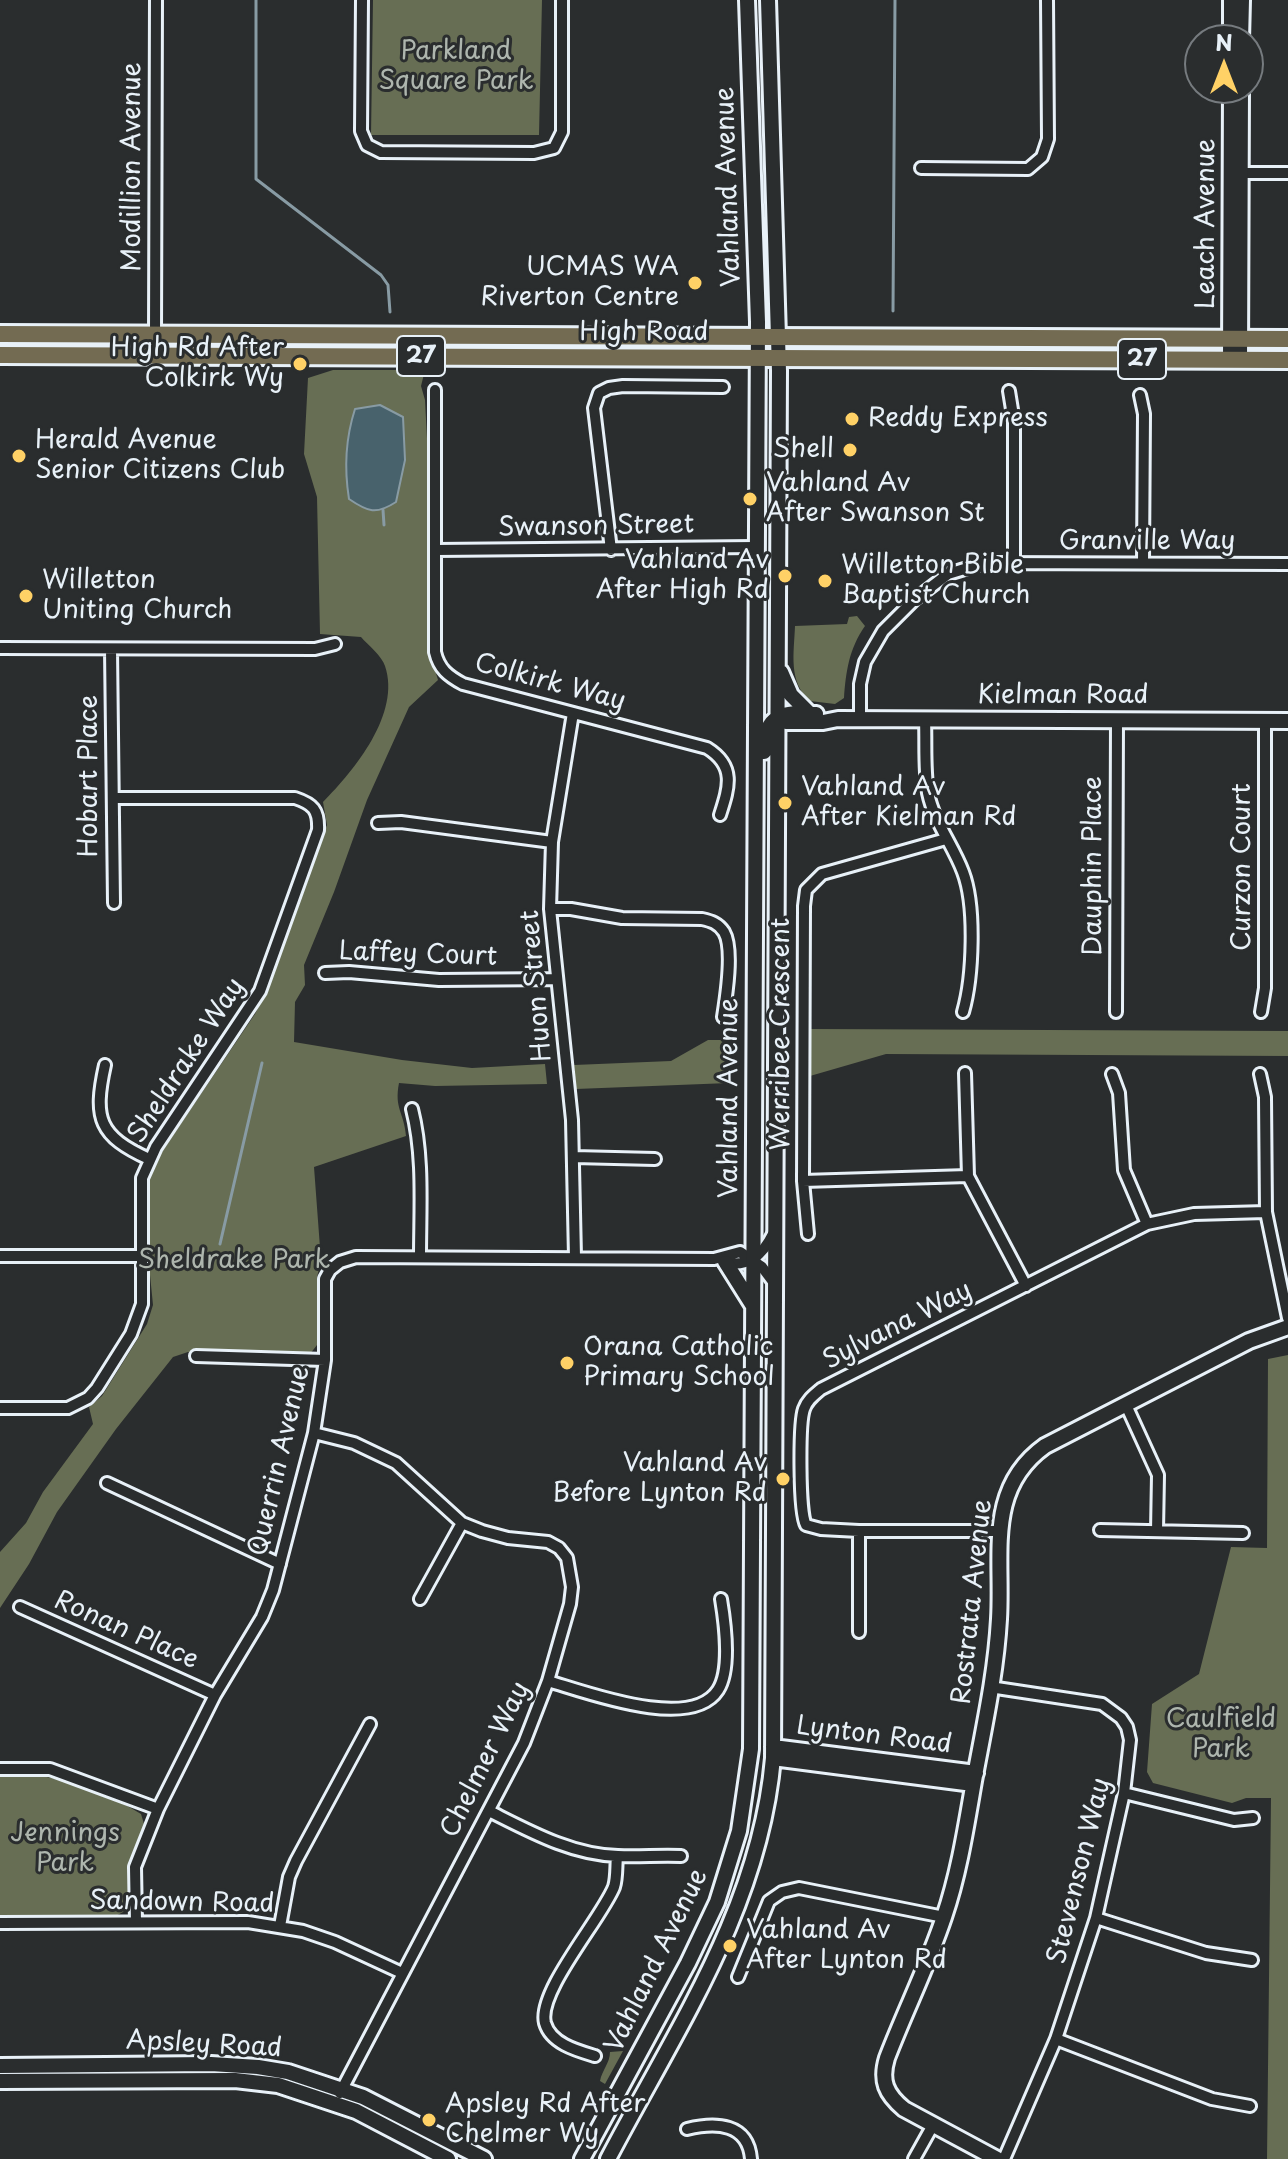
<!DOCTYPE html>
<style>
body{margin:0}
#map{position:relative;width:1288px;height:2159px;overflow:hidden;background:#2a2d2e;font-family:"Playpen Sans",sans-serif}
canvas{display:block}
.north{position:absolute;left:1184px;top:24px;width:80px;height:80px;box-sizing:border-box;background:#2a2d2e;border:2px solid #767b7f;border-radius:50%;rotate:0deg;font-size:22px;font-weight:700;line-height:32px;text-align:center;color:#e8f1f8}
.north::after{content:'';display:block;margin:auto;width:28px;height:36px;background:#ffd166;clip-path:polygon(50% 0,100% 100%,50% 72%,0 100%)}
</style>
<div id="map">
<canvas width="1288" height="2159"></canvas>
<div class="north">N</div>
</div>
<script>
const context = document.querySelector('canvas').getContext('2d');
context.lineJoin = 'round';
function paint(path, color) { context.fillStyle = color; context.fill(path, 'evenodd'); }
function strokePath(path, color, width, dash) { context.strokeStyle = color; context.lineWidth = width; context.lineCap = dash ? 'butt' : 'round'; context.setLineDash(dash || []); context.stroke(path); }
function label(font, color, halo, rows, align = 'center') {
  context.font = font + ' "Playpen Sans",sans-serif'; context.lineWidth = 6; context.setLineDash([]); context.textBaseline = 'middle'; context.strokeStyle = halo; context.fillStyle = color; for (const [text, x, y, turn = 0] of rows) {
    context.save(); context.translate(x, y); context.rotate((+turn || 0) * Math.PI / 180); context.textAlign = isNaN(turn) ? turn : align; if (halo) context.strokeText(text, 0, 0); context.fillText(text, 0, 0); context.restore();
  }
}
paint(new Path2D(`
 M373,0H542L539,135H371Z
 M333,370H425L421,386L425,400L430,496L429,650L438,680L409,707L367,800L334,892L304,965L305,985L295,1002L294,1042L402,1060L472,1068L545,1064L547,1084L435,1086L399,1083C394,1109 404,1112 406,1136L314,1167L321,1261L317,1277V1345L310,1354L188,1352L173,1357L116,1429L57,1512L29,1564L0,1608V1552L26,1523L43,1492L93,1424L89,1407L102,1396L147,1324L153,1305L149,1265L150,1173L159,1156L255,1014L271,981L327,825L323,802C355,770 401,713 385,666C382,656 368,645 361,637L320,634L317,497L304,454L308,378Z
 M857,616L865,626C849,649 846,671 844,698L835,704L810,701C788,682 794,653 795,626L847,624L849,617Z
 M810,1029L1288,1031V1056L886,1054L810,1076Z
 M708,1040H729V1083L576,1089L574,1065L671,1061Z
 M1288,1355V2159H1267L1271,1798H1246L1232,1803L1153,1783L1147,1772L1152,1704L1199,1674L1231,1547L1267,1548L1268,1359Z
 M0,1777C17,1777 35,1775 52,1778C83,1783 115,1798 141,1814L144,1824L128,1866L129,1902L123,1912L114,1917H0Z
 M623,2051L605,2084L600,2081C602,2070 610,2063 610,2052Z`), '#676e54');
const water = new Path2D(`
 M380,405L403,417L405,460L396,502C376,515 368,512 349,499C344,468 345,440 355,409Z`);
paint(water, '#48626c');
strokePath(water, '#889ba4', 2);
strokePath(new Path2D(`
 M256,0V179L381,275L388,285L390,312
 M893,311L895,0
 M383,510L384,525
 M220,1244L262,1063`), '#889ba4', 3);
const street = new Path2D(`
 M362,0L361,131L367,145L381,152L534,153L554,148L562,132V0
 M921,168L1028,169L1042,157L1048,139L1047,0
 M1237,173H1288
 M155,335L156,0
 M435,390V652C439,669 448,676 463,684L707,748C736,766 729,787 720,815
 M1009,391L1014,422V563
 M1140,395L1144,414L1143,563
 M436,550L756,547
 M611,550L594,408L599,393L609,388L623,386L723,387
 M0,648L315,649L335,644
 M111,649L114,903
 M573,713L552,842L550,909L572,1120L575,1257
 M860,719V684L865,662L883,631L914,600L948,574L984,563L1288,564
 M925,720C926,744 924,769 928,793C934,822 953,845 963,872C976,906 973,977 963,1012
 M378,823L401,822L552,842
 M550,909H571L622,918L702,919C711,921 718,923 724,932C734,949 726,998 723,1017
 M325,973L349,972L439,980L557,979
 M1116,1012L1117,721
 M1261,1012L1265,988V721
 M105,1065C93,1119 99,1136 149,1159
 M965,1073L968,1176L1026,1286
 M1112,1074L1119,1093L1124,1170L1147,1224
 M1260,1074L1265,1097L1266,1212L1288,1318
 M412,1109C424,1156 420,1208 420,1257
 M574,1157L655,1159
 M803,1181L968,1176
 M808,1234L803,1181L804,906L806,890L822,874L946,839
 M0,1256H141
 M723,1262C748,1268 762,1256 773,1234
 M196,1356L325,1360
 M1126,1405L1158,1475L1157,1531
 M0,1408H68L88,1398L97,1388L131,1334L142,1304V1178L156,1147L260,991L318,830C319,810 313,804 295,798H113
 M314,1433L354,1443L396,1463L462,1523L482,1531L508,1538L548,1542L559,1548L567,1558L572,1587L570,1604L548,1681L524,1743L340,2093
 M107,1483L280,1564
 M1100,1530L1243,1533
 M1000,1531H859L821,1529L806,1525C799,1513 799,1423 804,1409C807,1400 814,1395 821,1389L1147,1224L1194,1214L1266,1212
 M420,1599L462,1523
 M20,1607L215,1695
 M859,1632V1531
 M548,1681C586,1692 691,1732 718,1690C731,1670 725,1623 721,1599
 M990,1687L1102,1704L1121,1718L1127,1727L1130,1740L1124,1793L1096,1918L1056,2039L1004,2159
 M0,1769H50L158,1809
 M1124,1793L1234,1820L1253,1818
 M489,1811C529,1831 572,1855 618,1856C639,1857 660,1855 681,1856
 M1096,1918L1206,1953L1252,1960
 M136,1922L135,1867L158,1809L215,1695L262,1617L273,1590L314,1433L325,1360V1279L330,1270L340,1262L356,1257L714,1259L740,1252L762,1267L774,1283
 M0,1923L248,1922L303,1931L335,1942L402,1973
 M280,1926L289,1877L296,1861L370,1724
 M738,1977L769,1901L782,1892L799,1888L944,1917
 M1056,2039L1212,2099L1250,2106
 M595,2056C578,2051 551,2044 545,2023C537,1992 601,1919 614,1887C617,1878 616,1866 617,1856
 M687,2129C716,2122 748,2123 751,2159
 M914,2159L933,2125`);
const secondary = new Path2D(`
 M1231,0V40
 M1241,40L1242,0
 M1230,360L1231,88
 M1240,360L1241,88
 M781,672L791,695L809,713
 M786,722H823L838,719L1288,721
 M764,752C764,714 783,711 816,714
 M726,1263L753,1306
 M773,1747L976,1773
 M773,1758L973,1784
 M0,2066L211,2064L258,2067L288,2072L363,2097L484,2159
 M0,2081L235,2080L278,2085L356,2111L448,2159
 M582,2159L688,1963L717,1902L739,1831L751,1749L758,322L747,0
 M608,2159C676,2029 760,1908 773,1758L779,371L768,0
 M997,2159L904,2109C886,2094 880,2081 887,2058C905,2011 928,1965 944,1917C959,1873 966,1827 974,1781C984,1727 996,1673 999,1619C1003,1555 985,1489 1045,1446L1249,1341L1288,1327`);
const primary = new Path2D(`
 M0,334L1288,339
 M0,355L1288,360`);
strokePath(street, '#e8f1f8', 16);
strokePath(secondary, '#e8f1f8', 20);
strokePath(primary, '#e8f1f8', 22);
strokePath(street, '#2a2d2e', 10);
strokePath(secondary, '#2a2d2e', 14);
strokePath(primary, '#736b52', 16);
for (const [x, y, r, color] of [
 [695,283,8,"#ffd166"],
 [300,364,8,"#ffd166"],
 [852,419,8,"#ffd166"],
 [850,450,8,"#ffd166"],
 [19,456,8,"#ffd166"],
 [750,499,8,"#ffd166"],
 [785,576,8,"#ffd166"],
 [825,581,8,"#ffd166"],
 [26,596,8,"#ffd166"],
 [785,803,8,"#ffd166"],
 [567,1363,8,"#ffd166"],
 [783,1479,8,"#ffd166"],
 [730,1946,8,"#ffd166"],
 [429,2120,8,"#ffd166"]
]) { const dot = new Path2D(); dot.arc(x, y, r, 0, 2 * Math.PI); context.fillStyle = color; context.fill(dot); strokePath(dot, '#2a2d2e', 3); }
for (const [x, y, w] of [
 [421,356,48],
 [1142,359,48]
]) { const box = new Path2D(); box.roundRect(x - w / 2, y - 20, w, 40, 6); context.fillStyle = '#2a2d2e'; context.fill(box); strokePath(box, '#e8f1f8', 2); }
label('bold 24px', '#e8f1f8', null, [
 ["27",421,356],
 ["27",1142,359]
]);
label('26px', '#aeb6ae', '#2a2d2e', [
 ["Parkland",456,52],
 ["Square Park",456,82],
 ["Sheldrake Park",234,1261],
 ["Caulfield",1221,1720],
 ["Park",1221,1750],
 ["Jennings",65,1834],
 ["Park",65,1864]
]);
label('26px', '#e8f1f8', '#2a2d2e', [
 ["Modillion Avenue",133,167,-90],
 ["Vahland Avenue",729,187,-92],
 ["Leach Avenue",1207,224,-90],
 ["High Road",644,333],
 ["Swanson Street",596,527,-1],
 ["Granville Way",1147,542],
 ["Colkirk Way",550,683,15],
 ["Kielman Road",1063,696],
 ["Hobart Place",90,776,-90],
 ["Dauphin Place",1094,866,-90],
 ["Curzon Court",1243,867,-90],
 ["Laffey Court",418,955,2],
 ["Huon Street",537,986,-95],
 ["Werribee Crescent",782,1034,-90],
 ["Sheldrake Way",187,1061,-57],
 ["Vahland Avenue",730,1098,-90],
 ["Sylvana Way",898,1326,-27],
 ["Querrin Avenue",280,1461,-77],
 ["Rostrata Avenue",973,1602,-84],
 ["Ronan Place",126,1631,24],
 ["Lynton Road",874,1736,7],
 ["Chelmer Way",486,1760,-64],
 ["Stevenson Way",1080,1871,-76],
 ["Sandown Road",182,1903,1],
 ["Vahland Avenue",657,1961,-64],
 ["Apsley Road",204,2045,3]
]);
label('26px', '#e8f1f8', '#2a2d2e', [
 ["UCMAS WA",679,268,"right"],
 ["Riverton Centre",679,298,"right"],
 ["High Rd After",284,349,"right"],
 ["Colkirk Wy",284,379,"right"],
 ["Reddy Express",868,419],
 ["Herald Avenue",35,441],
 ["Senior Citizens Club",35,471],
 ["Shell",834,450,"right"],
 ["Vahland Av",766,484],
 ["After Swanson St",766,514],
 ["Vahland Av",769,561,"right"],
 ["After High Rd",769,591,"right"],
 ["Willetton Bible",841,566],
 ["Baptist Church",841,596],
 ["Willetton",42,581],
 ["Uniting Church",42,611],
 ["Vahland Av",801,788],
 ["After Kielman Rd",801,818],
 ["Orana Catholic",583,1348],
 ["Primary School",583,1378],
 ["Vahland Av",767,1464,"right"],
 ["Before Lynton Rd",767,1494,"right"],
 ["Vahland Av",746,1931],
 ["After Lynton Rd",746,1961],
 ["Apsley Rd After",445,2105],
 ["Chelmer Wy",445,2135]
], 'left');
</script>
